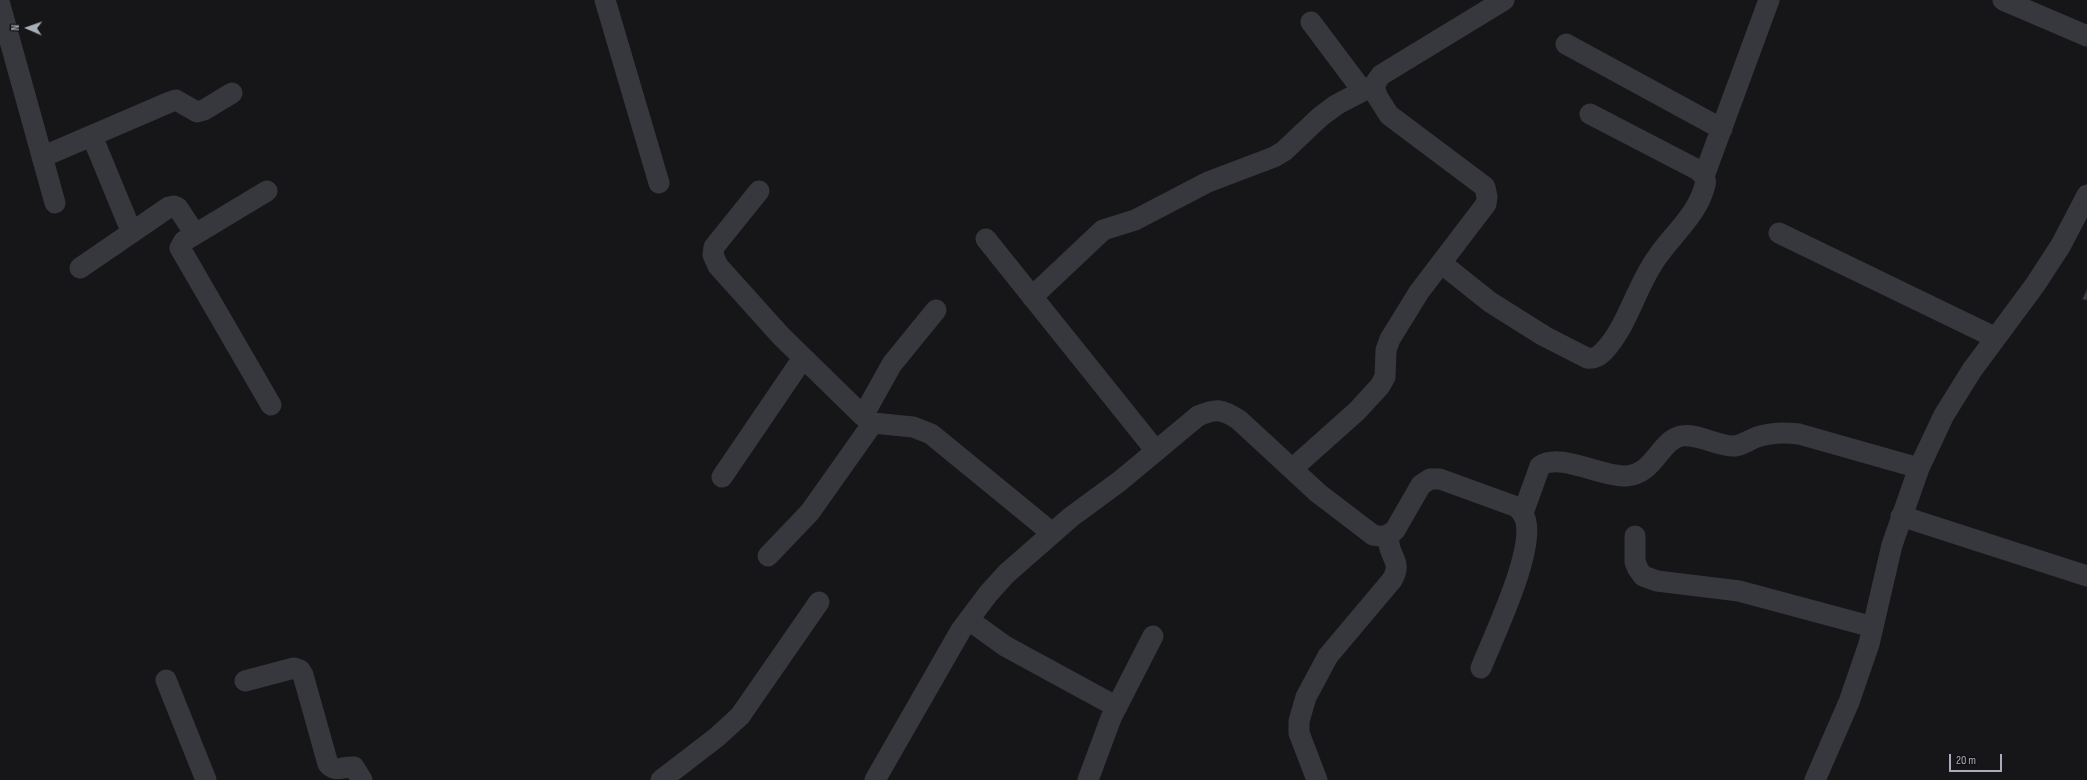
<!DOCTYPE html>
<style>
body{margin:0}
#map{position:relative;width:2087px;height:780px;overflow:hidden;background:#161618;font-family:"Sofia Sans Condensed",sans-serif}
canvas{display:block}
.north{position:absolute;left:8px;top:8px;width:40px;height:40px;-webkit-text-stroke:3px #111113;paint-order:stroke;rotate:272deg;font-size:11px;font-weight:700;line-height:16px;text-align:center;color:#a8adb8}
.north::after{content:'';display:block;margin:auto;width:14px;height:18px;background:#a8adb8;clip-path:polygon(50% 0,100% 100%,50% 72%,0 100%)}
.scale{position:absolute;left:1949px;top:754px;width:53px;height:18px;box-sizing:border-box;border:2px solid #a8adb8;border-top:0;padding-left:5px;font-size:12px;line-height:14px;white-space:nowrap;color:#a8adb8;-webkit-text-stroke:3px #111113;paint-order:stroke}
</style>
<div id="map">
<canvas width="2087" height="780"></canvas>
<div class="north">N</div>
<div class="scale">20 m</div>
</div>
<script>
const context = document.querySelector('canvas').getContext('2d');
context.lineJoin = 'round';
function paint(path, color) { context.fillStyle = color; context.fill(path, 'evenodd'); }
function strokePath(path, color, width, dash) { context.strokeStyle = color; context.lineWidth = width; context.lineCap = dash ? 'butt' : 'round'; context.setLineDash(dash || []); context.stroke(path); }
const building = new Path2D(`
 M2087,290V300L2083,299Z`);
paint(building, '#404145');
strokePath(building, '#303034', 1);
strokePath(new Path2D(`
 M605,0L659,183
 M2003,0L2087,36
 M0,5L55,203
 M1311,22L1362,90
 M1566,44L1722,129
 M92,136L132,233
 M42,157L170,102L176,100L197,112L204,110L232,93
 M1704,176L1769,0
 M267,191L184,241L180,248L271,405
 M759,191L714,247L713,255L718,266L781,336L863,416L873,423L913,427L931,434L1052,533
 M1779,233L1996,338
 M986,239L1156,451
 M1441,263L1490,302L1544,336L1587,358C1594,359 1598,357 1603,352C1629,325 1636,285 1658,256C1674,233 1698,214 1705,185C1707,178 1702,174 1698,170L1590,114
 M80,268L169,207L174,206L178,208L195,234
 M1032,297L1103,230L1135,220L1208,182L1274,157L1284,151L1320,117L1336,105L1374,85
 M863,416L892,364L936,310
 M1292,469L1357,411L1380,386L1385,377L1386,350L1390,339L1419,292L1486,204L1487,197L1485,187L1389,115L1377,96L1374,85L1381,75L1504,0
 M722,477L803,358
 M1523,513L1540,466C1560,452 1601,477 1626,476C1655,474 1659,441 1681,436C1699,433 1717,447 1735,446C1743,445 1749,440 1757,437C1772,432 1784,432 1799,434L1919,468
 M1901,516L2087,576
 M1635,536V562L1638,569L1643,576L1657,581L1739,591L1873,627
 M768,556L810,512L873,423
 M969,620L1005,646L1117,707
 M166,680L206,780
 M245,681L294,668L300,670L303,675L328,764C336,773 343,766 354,767L362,780
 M661,780L717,737L740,716L819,602
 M875,780L961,630L988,594L1006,574L1071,517L1120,481L1198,416C1217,408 1222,409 1239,420L1318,493L1373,535C1382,537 1387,537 1395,530L1421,485L1430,479H1440L1517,507C1521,511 1525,516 1526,522C1533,555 1494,635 1481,668
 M1088,780L1111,718L1153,636
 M1317,780L1299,733V721L1306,697L1328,656L1392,580C1404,560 1386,556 1389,536
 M1815,780L1849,702L1869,644L1892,545L1919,468L1944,415L1972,370L2035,285L2061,245L2087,195`), '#37383d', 21);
</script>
